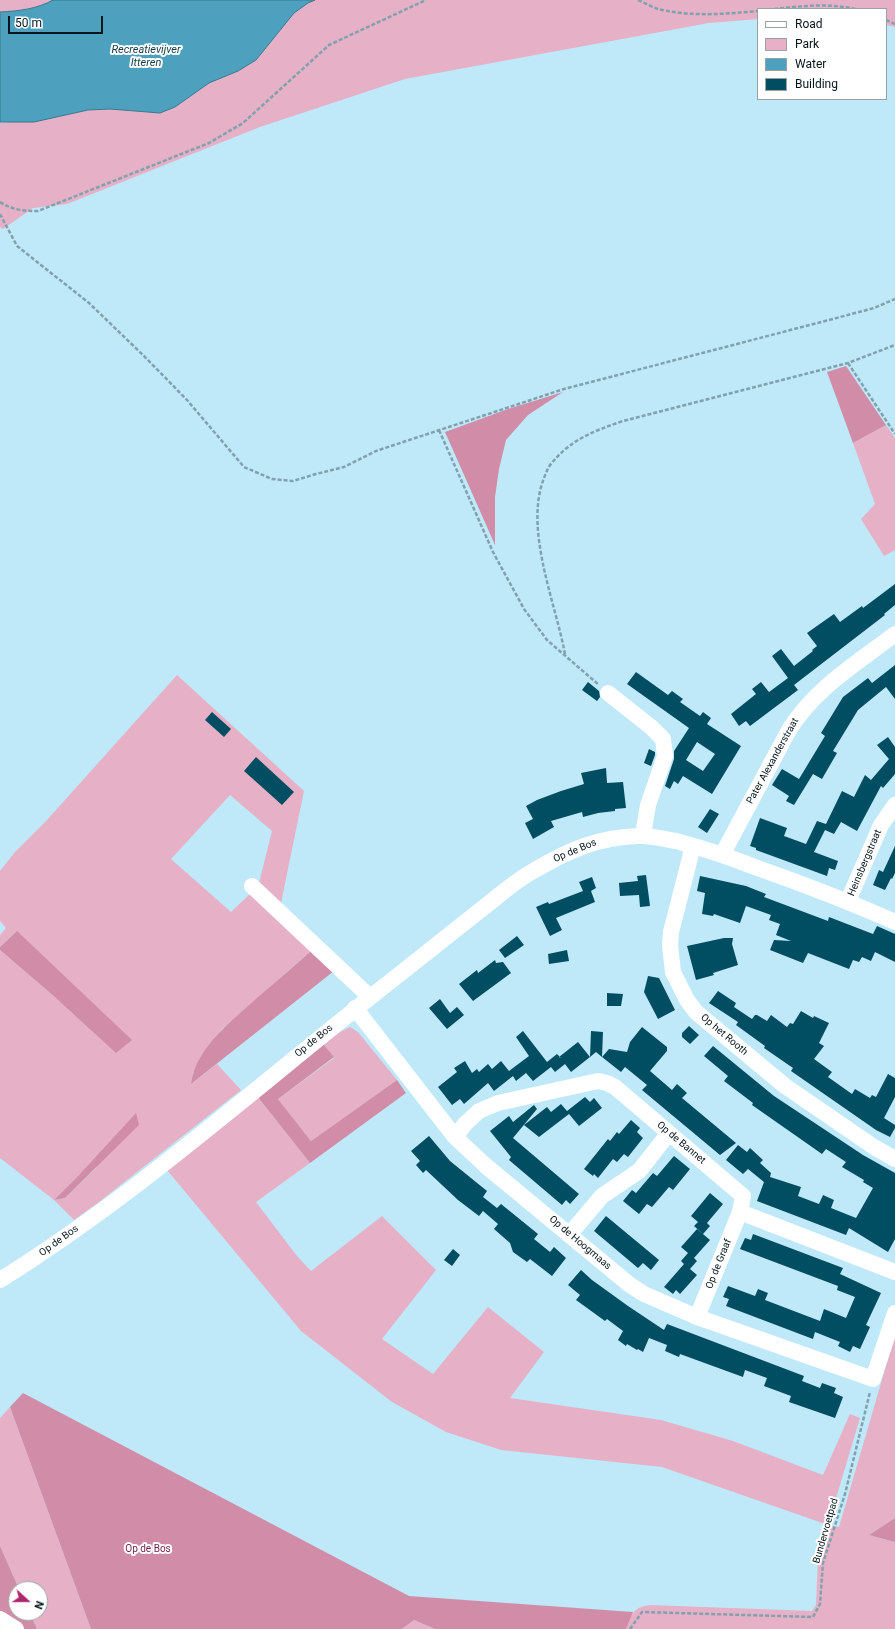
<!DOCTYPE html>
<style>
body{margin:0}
#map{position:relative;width:895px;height:1629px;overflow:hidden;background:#bfe9f9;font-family:Roboto,sans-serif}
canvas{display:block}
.legend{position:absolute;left:757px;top:8px;width:130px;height:92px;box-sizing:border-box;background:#fff;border:1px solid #9ba2a4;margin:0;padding:5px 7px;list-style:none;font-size:12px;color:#06161b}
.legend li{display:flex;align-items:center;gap:8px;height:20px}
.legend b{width:20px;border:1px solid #9ba2a4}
.north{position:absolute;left:8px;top:1581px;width:40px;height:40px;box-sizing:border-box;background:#fff;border:1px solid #9ba2a4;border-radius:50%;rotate:111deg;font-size:11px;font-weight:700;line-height:16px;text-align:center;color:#06161b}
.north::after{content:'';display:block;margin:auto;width:14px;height:18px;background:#ac266e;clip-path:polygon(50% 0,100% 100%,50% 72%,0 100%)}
.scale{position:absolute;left:8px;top:16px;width:95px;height:18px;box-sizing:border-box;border:2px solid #06161b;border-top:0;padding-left:5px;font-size:12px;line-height:14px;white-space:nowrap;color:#06161b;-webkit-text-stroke:3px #fff;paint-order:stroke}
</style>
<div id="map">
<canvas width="895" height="1629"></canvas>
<ul class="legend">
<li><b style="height:5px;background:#fff"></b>Road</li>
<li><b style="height:11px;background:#e6b1c6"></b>Park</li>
<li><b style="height:11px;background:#4ea1be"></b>Water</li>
<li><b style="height:11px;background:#014d62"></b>Building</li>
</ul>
<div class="north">N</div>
<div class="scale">50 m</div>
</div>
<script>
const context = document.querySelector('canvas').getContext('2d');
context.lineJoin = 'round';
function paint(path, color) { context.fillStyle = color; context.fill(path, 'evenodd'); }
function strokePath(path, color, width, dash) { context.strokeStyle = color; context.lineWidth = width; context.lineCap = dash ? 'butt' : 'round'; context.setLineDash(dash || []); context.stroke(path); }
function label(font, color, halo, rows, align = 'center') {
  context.font = font + ' Roboto,sans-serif'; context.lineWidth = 4; context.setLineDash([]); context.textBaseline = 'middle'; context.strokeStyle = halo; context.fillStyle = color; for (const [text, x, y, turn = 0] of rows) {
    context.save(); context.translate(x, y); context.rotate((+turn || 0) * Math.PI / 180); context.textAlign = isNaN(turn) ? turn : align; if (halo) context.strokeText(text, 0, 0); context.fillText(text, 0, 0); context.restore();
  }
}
paint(new Path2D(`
 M0,0H53C37,9 18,11 0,12Z
 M315,0H895V27L886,25V9H758V19L709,23L405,79L260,127L67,204L33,208L3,229L0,227V123L58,117L72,113L88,110L110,109L160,113L175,107L209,83L238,71L256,60L294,13L308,3Z
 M886,425L895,438V550L884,556L861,519L875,504L853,443Z
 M177,675L304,791L281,903L259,883L272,831L230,795L171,859L231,912L250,894L311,951L222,1029L193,1073L191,1084L217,1064L241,1090L99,1202L74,1220L54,1200L0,1158V950L56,998L16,932L0,947V935L6,928L0,921V871L15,852L47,820ZM97,1167L65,1198L54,1200L80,1174Z
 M350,1027L358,1032L397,1080L311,1141L278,1099L334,1058L323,1044L340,1032Z
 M257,1096L310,1163L256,1202L297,1256L311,1271L382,1216L436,1270L382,1339L433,1374L488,1307L544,1352L510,1398L661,1420L733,1441L823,1475L850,1414L860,1418L828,1525L839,1527L895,1335V1518L869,1535L895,1542V1629H626C632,1614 633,1607 650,1605L812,1611L816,1605L818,1558L828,1525L662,1467L501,1450L446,1432L392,1402L301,1331L167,1170Z
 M10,1407L91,1629H37L30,1613H40V1589H19L0,1546V1418Z
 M414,1620L435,1629H402Z`), '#e6b1c6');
paint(new Path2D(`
 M846,366L886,425L853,443L827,372Z
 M563,392L528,415L506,440L499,469L495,497V545L445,432L508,409Z
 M17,931L132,1040L116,1053L56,998L0,950V947Z
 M311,951L334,971L191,1084C196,1047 232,1021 258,997C276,982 294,966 311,951Z
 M323,1044L334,1057L278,1099L311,1141L397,1080L406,1093L310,1163L257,1096Z
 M136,1113L139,1125L65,1198L54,1200L80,1174Z
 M23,1393L409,1596L633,1612L626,1629H435L414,1620L402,1629H91L10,1407Z
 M895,1518V1542L869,1535Z
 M0,1546L19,1589H16V1613H30L37,1629H20L0,1613Z`), '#d18ca8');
const water = new Path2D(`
 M53,0H315L308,3L294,13L256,60L238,71L209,83L175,107L160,113L110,109L88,110L34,122H0V12C19,11 37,9 53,0Z`);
paint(water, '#4ea1be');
strokePath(water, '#38778d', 1);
paint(new Path2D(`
 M895,584V605L884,614L885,615L794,685L798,690L750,726L746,721L739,726L731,714L756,694L752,689L761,682L769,692L788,678L772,656L781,649L794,666L813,651L812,650L817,646L807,633L834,614L840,622L862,606L863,608Z
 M895,665V699L886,687L858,710L833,751L837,753L822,779L813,774L794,805L786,801L789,796L772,785L782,769L799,779L825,736L821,733L843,697L868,678L872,683Z
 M636,672L668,695L672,691L683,699L680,702L700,716L703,712L711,718L707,724L741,746L712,794L683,776L678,784L674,781L670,789L665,786L674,759V751L689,728L627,684ZM697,742L715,754L703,771L686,760Z
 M588,682L599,691L600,697L597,701L582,690Z
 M212,712L231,729L224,737L205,720Z
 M888,737L895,747V774L883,788L881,786L857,831L841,822L834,834L825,830L814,852L838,861L835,870L829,868L827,876L756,850V848L750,846L760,818L787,828L784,836L806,844L817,821L826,824L842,791L854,797L865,775L871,780L889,759L877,745Z
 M649,749L655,752V755L651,766L644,763Z
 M256,757L294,792L282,805L244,771Z
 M606,768L607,783L623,782L626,808L615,809V811L598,813L583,817L582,812L551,821L554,827L533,839L525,823L533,819L526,806L537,800L561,791L584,784L581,773Z
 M710,809L719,814L707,833L698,827Z
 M895,846V873L892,879L891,878L885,890L873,885L879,870L883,872Z
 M646,875L650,906L640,907L639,895L620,896L619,883L638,881L637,876Z
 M700,876L746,886L766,894L764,897L828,921L829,917L873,934L877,926L895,934V962L875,952L871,961L862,957L859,962L853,960L849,969L808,953L803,963L770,950L774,940L791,941L776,935L780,924L769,920L771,915L746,906L740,923L714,914L713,916L702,914L705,893L697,891Z
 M592,877L596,888L591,891L595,902L556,918L562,930L550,936L536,907L548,902L549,904L583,891L579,882Z
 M517,936L524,945L505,958L499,950Z
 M724,938H733L732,944L738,965L713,973L714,975L696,980L687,946Z
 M567,950L569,961L549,964L548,954Z
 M495,960L496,963L503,962L511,973L473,1001L459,984L477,970L478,973Z
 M648,976L659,978L675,1010L658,1019L644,992Z
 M718,991L736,1003L734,1007L752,1019L755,1015H757L767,1021L771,1015L787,1027L790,1023L793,1024L801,1011L813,1018L814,1016L829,1023L819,1043L824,1046L814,1059L832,1072L828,1077L852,1094L855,1089L870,1098L872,1095L876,1097L888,1074L895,1078V1097L884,1118L895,1125V1128L890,1137L876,1130L791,1071L793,1068L764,1048L765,1046L736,1025L738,1022L709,1003Z
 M607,993L623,994L621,1006H607Z
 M440,999L450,1013L457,1007L464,1015L447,1029L429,1008Z
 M689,1026L699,1035L690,1044L682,1037V1033Z
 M642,1027L667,1047V1051L650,1071L672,1090L677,1084L687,1093L682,1098L736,1143L720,1155L642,1090L647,1085L625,1067L621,1072L602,1057L609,1049L627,1052L630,1042Z
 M523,1031L547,1062L557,1054L561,1058L559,1057L578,1042L590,1057L571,1072L565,1064L555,1072L551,1067L533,1081L526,1073L516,1081L513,1076L494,1091L488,1083L464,1104L460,1099L452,1105L438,1087L457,1072L454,1068L465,1061L472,1073L477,1069L479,1072L488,1064L492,1069L501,1061L509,1071L529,1056L516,1037Z
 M591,1031L603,1032L602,1057L596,1052L590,1057Z
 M713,1046L774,1096L863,1155L895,1173V1239L888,1252L849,1228L846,1235L757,1201L764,1182L748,1169L743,1174L726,1160L738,1145L747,1152L750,1148L763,1160L760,1163L771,1173L770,1177L801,1187L798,1196L819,1204L823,1195L834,1200L831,1208L856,1218L873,1188L863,1182L864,1180L842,1167L846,1162L826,1149L822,1154L752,1105L753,1103L724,1081L728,1076L704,1056Z
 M585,1097L590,1102L594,1098L602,1108L579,1126L569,1114L539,1137L524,1125L547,1107L551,1112L561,1104L567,1111Z
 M534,1105L537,1109L513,1138L579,1194L570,1204L566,1200L562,1205L509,1160L511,1157L490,1131L509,1116L513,1122Z
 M631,1120L640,1128L637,1132L643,1138L628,1157L624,1154L617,1162L613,1159L598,1178L594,1174L593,1176L584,1169L608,1139L610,1141L617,1132L619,1134Z
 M429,1136L450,1161L487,1191L483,1197L497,1208L501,1204L538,1234L534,1239L550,1252L554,1247L566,1258L552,1276L530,1259L527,1262L513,1252L510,1243L494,1229L498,1224L483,1211L479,1216L458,1200L426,1170L423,1173L416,1165L420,1161L411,1151Z
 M674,1156L690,1169L673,1190L669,1187L652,1207L647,1204L639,1214L623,1201L632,1190L636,1193L653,1173L657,1176Z
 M710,1193L723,1204L707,1223L710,1226L703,1234L694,1226L698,1222L691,1216Z
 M606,1216L659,1260L651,1270L643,1263L638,1268L594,1231Z
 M697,1229L710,1240L694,1258L697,1261L690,1269L697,1275L680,1294L676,1290L673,1294L664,1287L684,1264L681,1261L688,1253L681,1247Z
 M753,1234L843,1268L840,1274L881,1293L866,1325L870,1327L860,1349L853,1346L850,1352L838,1346L840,1342L815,1332L813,1339L726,1306L729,1299L723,1297L728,1286L755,1296L758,1289L768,1293L765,1300L820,1321L824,1309L846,1318L855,1297L837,1290L838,1286L740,1249L745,1238L751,1240Z
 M453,1249L460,1255L452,1266L444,1260Z
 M581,1270L592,1280L628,1306L664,1330L667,1324L804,1376L802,1381L820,1388L822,1383L836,1388L834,1393L843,1397L835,1418L789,1402L791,1396L764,1386L767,1378L745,1370L743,1377L680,1354L679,1357L665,1351L667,1345L649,1338L643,1352L638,1349L637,1350L627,1344L626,1346L618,1340L623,1331L607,1319L605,1321L576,1300L580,1295L568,1285Z`), '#014d62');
strokePath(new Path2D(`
 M638,0C645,3 652,7 658,9C691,17 725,14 758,11
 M774,9C802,6 829,3 856,9
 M886,20L895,24
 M0,202C12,210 24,211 38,211L209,143L243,123L329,45L426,0
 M0,214L17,246L89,303L144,356L187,400L244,467L272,479L293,481L316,474L344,467L376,451L564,389L829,320L874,308L895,299
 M848,363L895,434
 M439,430L493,552L524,609L547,640L599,685
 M565,654C555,601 524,529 544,478C546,473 548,467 551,464C571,439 594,431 623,421L848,363L895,345
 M630,1629L642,1612L813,1617L820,1604L823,1563L845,1494L870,1392`), '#80a1ad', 2.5, [4, 2]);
strokePath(new Path2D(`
 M608,693L651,727L663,739L665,756L648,805L643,835
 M693,846L671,932L670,945L673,972L687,1000L696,1012L785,1086L874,1147L895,1159
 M722,855L789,730C814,689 857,663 895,634
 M252,886L370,997
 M848,901L881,825L895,805
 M355,1008L455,1137L486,1166L630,1285L644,1294L697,1317L873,1379L895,1313
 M455,1137L465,1124L479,1111L498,1103L598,1081L607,1083L615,1087L743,1196L740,1212L895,1272
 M569,1235L602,1196L639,1171L669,1133
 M0,1280C141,1192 265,1079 396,977C425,954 454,931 483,908C500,895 516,880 535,870C569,850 599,837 639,836C651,835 664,839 676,841C702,848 727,856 752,866C800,883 848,901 895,922
 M697,1317L740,1212
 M0,1619L16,1629`), '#fff', 16);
label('10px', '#06161b', '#fff', [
 ["Pater Alexanderstraat",773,761,-61],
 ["Op de Bos",575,851,-23],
 ["Heinsbergstraat",865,863,-67],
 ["Op het Rooth",724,1035,40],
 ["Op de Bos",314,1041,-39],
 ["Op de Bannet",681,1143,40],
 ["Op de Bos",59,1241,-36],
 ["Op de Hoogmaas",580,1243,40],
 ["Op de Graaf",719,1264,-68],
 ["Bundervoetpad",826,1531,-74]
]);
label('10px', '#6f1f48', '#fff', [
 ["Op de Bos",148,1549]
]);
label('italic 11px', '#133a46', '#fff', [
 ["Recreatievijver",146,50],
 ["Itteren",146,63]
]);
</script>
